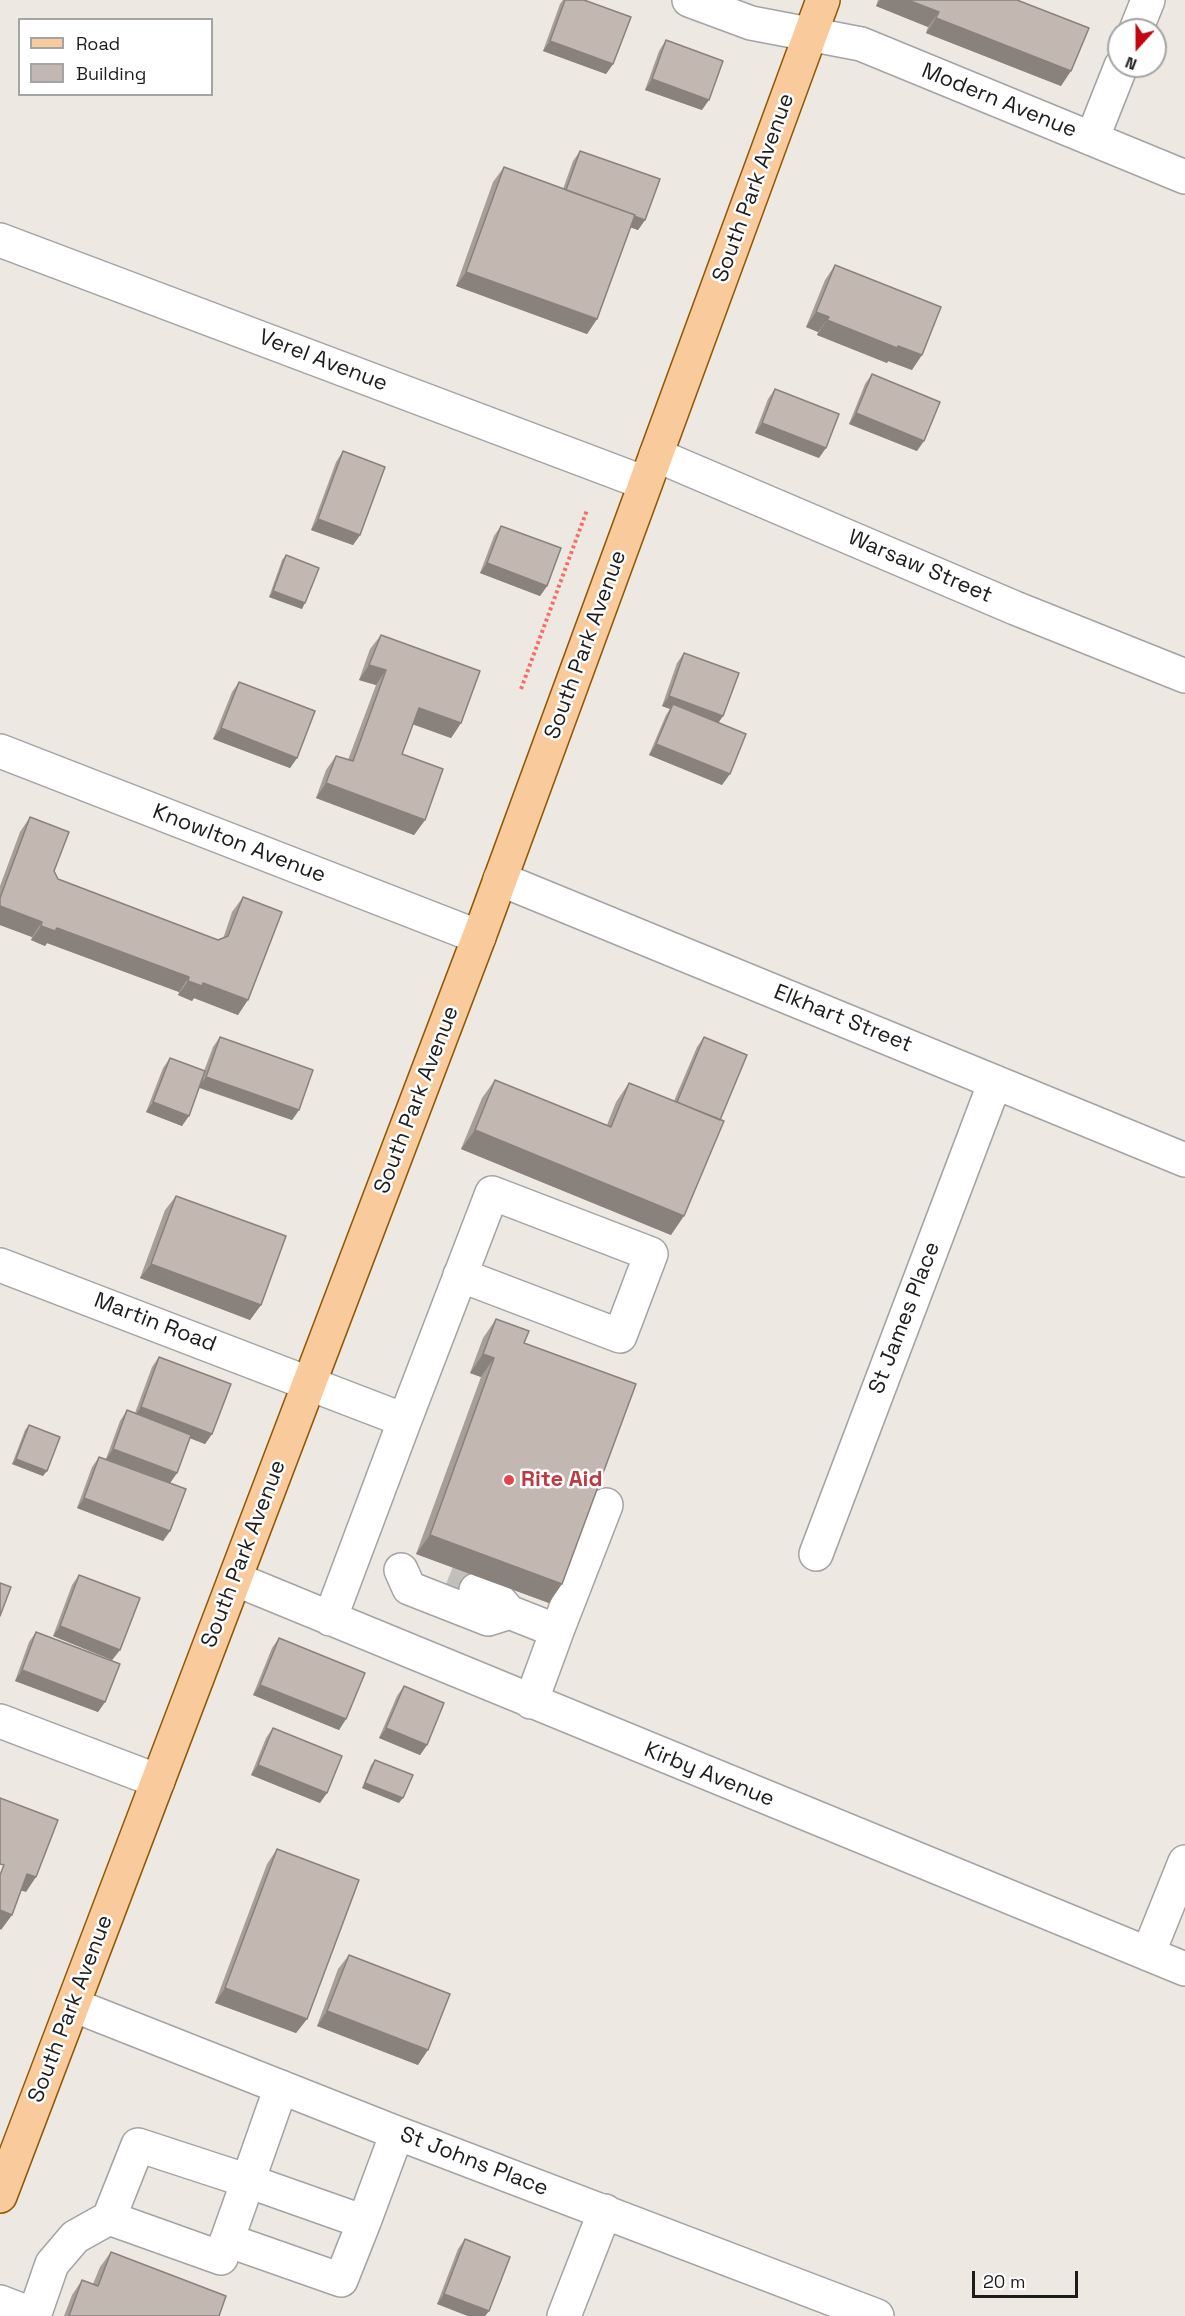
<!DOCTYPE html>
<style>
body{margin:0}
#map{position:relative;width:1185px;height:2316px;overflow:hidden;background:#ede9e2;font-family:"Space Grotesk",sans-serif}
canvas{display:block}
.legend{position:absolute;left:18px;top:18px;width:195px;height:78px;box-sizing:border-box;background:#fff;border:2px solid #a4a4a4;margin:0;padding:8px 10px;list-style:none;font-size:18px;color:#1c1c1c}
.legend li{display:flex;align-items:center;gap:12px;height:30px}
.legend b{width:30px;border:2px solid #a4a4a4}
.north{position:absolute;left:1107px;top:18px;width:60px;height:60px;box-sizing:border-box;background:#fff;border:2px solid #a4a4a4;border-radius:50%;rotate:201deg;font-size:16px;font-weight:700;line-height:24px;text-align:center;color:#1c1c1c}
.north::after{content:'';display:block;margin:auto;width:21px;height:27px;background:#c30513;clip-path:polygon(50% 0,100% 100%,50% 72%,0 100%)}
.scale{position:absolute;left:972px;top:2271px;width:106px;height:27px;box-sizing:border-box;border:3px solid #1c1c1c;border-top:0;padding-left:8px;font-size:18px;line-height:21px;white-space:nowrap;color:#1c1c1c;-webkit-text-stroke:4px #fff;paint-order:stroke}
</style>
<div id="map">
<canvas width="1185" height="2316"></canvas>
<ul class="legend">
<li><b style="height:8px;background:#f9ca9b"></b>Road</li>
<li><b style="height:16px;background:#c2b8b1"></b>Building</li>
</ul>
<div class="north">N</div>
<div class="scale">20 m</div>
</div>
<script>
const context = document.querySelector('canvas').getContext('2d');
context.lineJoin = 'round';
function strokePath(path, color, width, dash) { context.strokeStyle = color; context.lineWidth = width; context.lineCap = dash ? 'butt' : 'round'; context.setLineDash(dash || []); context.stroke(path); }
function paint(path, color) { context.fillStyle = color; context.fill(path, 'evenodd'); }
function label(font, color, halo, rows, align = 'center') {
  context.font = font + ' "Space Grotesk",sans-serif'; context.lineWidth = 5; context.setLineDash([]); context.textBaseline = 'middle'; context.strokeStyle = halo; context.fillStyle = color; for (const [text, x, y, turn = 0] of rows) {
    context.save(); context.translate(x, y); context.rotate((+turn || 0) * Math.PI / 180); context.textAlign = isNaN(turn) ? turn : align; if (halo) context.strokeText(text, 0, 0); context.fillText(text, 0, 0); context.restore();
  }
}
strokePath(new Path2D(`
 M448,1579L476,1590`), '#c3c0ba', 33, [33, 16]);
const minor = new Path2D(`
 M689,0L751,23L861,44L1185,177
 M1136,30L1148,0
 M1092,139L1121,66
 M0,240L645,483
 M656,455L1015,608L1185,676
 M0,751L479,937
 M500,879L1185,1160
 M0,1265L404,1420
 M816,1554L995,1082
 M401,1570L409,1588L488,1619L507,1613
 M235,1579L1185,1969
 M476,1590L497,1598L509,1612L557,1631L531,1702
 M330,1619C383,1477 437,1334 492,1193L651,1254L620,1336L460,1275
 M557,1631L606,1505
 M0,1721L158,1781
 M1148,1954L1185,1862
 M73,2005L397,2133L877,2316
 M364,2222L397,2133
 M227,2240L248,2181L138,2145L109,2218L221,2258L227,2240L341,2280L364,2222L248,2181L281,2087
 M0,2302L34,2315
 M34,2316L52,2264L75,2237L109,2218
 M564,2316L605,2211`);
const major = new Path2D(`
 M0,2196L479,937L823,0`);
strokePath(minor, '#a3a3a3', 36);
strokePath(major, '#905804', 36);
strokePath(new Path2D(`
 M521,689L587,510`), '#f66e6a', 4, [3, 3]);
strokePath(minor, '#fff', 33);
strokePath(major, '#f9ca9b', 33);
paint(new Path2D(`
 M563,0H584L613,64L606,74L543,51L560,4Z
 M878,0H1017L1061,86L926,33L928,27L876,6Z
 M666,40L702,110L645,90L659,51Z
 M580,151L645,220L638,230L630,227L597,319L587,334L456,286L493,182L504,167L563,189L573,161Z
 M835,265L912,370L888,361L887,363L817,335L818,332L806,327L825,280Z
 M872,374L917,451L849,424L865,384Z
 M775,389L819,458L755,433L768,399Z
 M343,451L360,535L353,545L311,530L336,462Z
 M501,526L547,586L540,596L480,573L494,536Z
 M286,555L302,609L269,597L282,560Z
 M381,635L461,723L451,738L413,724L402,754L425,820L414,835L316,798L326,770L336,756L348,760L376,685L359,680L370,649Z
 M684,653L723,716L718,723L722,785L649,755L666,715L670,709L662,706L677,663Z
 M239,682L297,758L290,768L213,739L232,692Z
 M30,817L58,879L218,940L223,939L232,912L243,897L238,1015L194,998L192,1001L178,995L179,992L47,943L45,946L31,940L32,937L0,925V886L20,832Z
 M220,1037L299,1110L292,1120L199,1088L182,1126L146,1112L163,1068L170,1058L204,1071L213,1047Z
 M704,1037L671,1235L461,1149L482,1098L495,1080L607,1125L616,1102L629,1083L674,1101L697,1047Z
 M176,1196L261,1305L250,1320L140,1278L165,1210Z
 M496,1319L524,1343L549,1603L416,1554L481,1377L470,1373L483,1338Z
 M159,1357L212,1434L205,1444L190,1438L177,1473L170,1483L106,1459L120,1421L127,1410L135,1413L152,1367Z
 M29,1425L43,1476L12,1464L25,1430Z
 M99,1457L170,1531L163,1541L77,1508L92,1467Z
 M79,1575L120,1650L112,1660L53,1636L72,1585Z
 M36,1632L105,1702L98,1712L15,1681L29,1642Z
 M279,1638L346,1719L339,1730L253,1695L272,1648Z
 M404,1686L427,1745L420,1755L379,1738L397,1696Z
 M273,1728L320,1803L251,1775L266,1738Z
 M375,1760L399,1803L362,1788L371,1765Z
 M277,1849L307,2019L296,2033L215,2003L267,1864Z
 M349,1955L418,2065L317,2026L338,1969Z
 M465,2239L489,2311L485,2316H468L437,2304L458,2249Z
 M111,2252L219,2316H64L72,2295L82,2280L93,2284L100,2267Z`), '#a79e98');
paint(new Path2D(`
 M880,0H908L939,12L928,27L876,6Z
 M936,18L1071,71L1061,86L926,33Z
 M550,41L613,64L606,74L543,51Z
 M652,79L709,100L702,110L645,90Z
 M566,191L645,220L638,230L559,201Z
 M466,272L597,319L587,334L456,286Z
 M816,312L829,317L818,332L806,327Z
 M827,320L898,346L922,355L912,370L888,361L887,363L817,335Z
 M856,413L924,441L917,451L849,424Z
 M762,423L826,448L819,458L755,433Z
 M318,519L360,535L353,545L311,530Z
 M487,563L547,586L540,596L480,573Z
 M273,591L305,603L302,609L269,597Z
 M369,665L386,670L376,685L359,680Z
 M669,696L723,716L716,726L673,704L670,709L662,706Z
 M419,708L461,723L451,738L409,723Z
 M221,728L297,758L290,768L213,739Z
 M656,744L730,774L722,785L649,755Z
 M326,783L425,820L414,835L316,798Z
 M0,906L42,922L32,937L0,925Z
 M41,926L57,928L189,977L179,992L47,943L45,946L31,940Z
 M188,981L203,983L248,1000L238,1015L194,998L192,1001L178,995Z
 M206,1077L299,1110L292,1120L198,1087Z
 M153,1102L189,1116L182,1126L146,1112Z
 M475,1130L684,1216L671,1235L461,1149Z
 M151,1264L261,1305L250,1320L140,1278Z
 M483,1354L494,1358L481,1377L470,1373Z
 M141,1407L212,1434L205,1444L134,1417Z
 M113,1449L177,1473L170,1483L106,1459Z
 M16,1459L47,1471L43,1476L12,1464Z
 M84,1498L170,1531L163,1541L77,1508Z
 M430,1535L562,1584L549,1603L416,1554Z
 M60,1626L120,1650L112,1660L53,1636Z
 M22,1670L105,1702L98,1712L15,1681Z
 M260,1685L346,1719L339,1730L253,1695Z
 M386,1728L427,1745L420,1755L379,1738Z
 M258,1765L327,1793L320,1803L251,1775Z
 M365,1783L403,1798L399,1803L362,1788Z
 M27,1874L36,1877L26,1892L16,1889Z
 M0,1910L12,1915L1,1930L0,1929Z
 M225,1988L307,2019L296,2033L215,2003Z
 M327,2011L428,2050L418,2065L317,2026Z
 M444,2294L489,2311L485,2316H468L437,2304Z`), '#88817c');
const building = new Path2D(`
 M565,0H584L631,17L613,64L550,41Z
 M908,0H1017L1089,28L1071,71L936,18L939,12Z
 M666,40L723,61L709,100L652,79Z
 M580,151L660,179L645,220L634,216L635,215L566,190Z
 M504,167L635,215L597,319L466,272Z
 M835,265L941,307L922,355L898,346L897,348L827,320L829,317L816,312Z
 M872,374L940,402L924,441L856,413Z
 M775,389L839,414L826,448L762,423Z
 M343,451L385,467L360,535L318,519Z
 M501,526L561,548L547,586L487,563Z
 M286,555L319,568L305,603L273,591Z
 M381,635L480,671L461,723L419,708L402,754L443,769L425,820L326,783L336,756L353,761L386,670L369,665Z
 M684,653L739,673L723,716L669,696Z
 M239,682L315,711L297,758L221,728Z
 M673,704L746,734L730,774L656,744Z
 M30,817L69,832L54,871L58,879L218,940L228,936L243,897L282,912L248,1000L203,983L202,986L188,981L189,977L57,928L55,931L41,926L42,922L0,906V898Z
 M220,1037L313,1070L299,1110L206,1077Z
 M704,1037L747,1055L720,1120L677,1102Z
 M170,1058L205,1071L189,1116L153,1102Z
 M495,1080L611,1127L629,1083L724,1121L684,1216L475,1130Z
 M176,1196L286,1236L261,1305L151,1264Z
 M496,1319L529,1331L524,1343L636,1384L562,1584L430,1535L494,1358L483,1354Z
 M159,1357L231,1384L212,1434L141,1407Z
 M127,1410L191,1435L177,1473L113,1449Z
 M29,1425L60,1437L47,1471L16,1459Z
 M99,1457L186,1489L170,1531L84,1498Z
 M79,1575L140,1598L120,1650L60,1626Z
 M0,1583L11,1587L0,1616Z
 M36,1632L120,1664L105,1702L22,1670Z
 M279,1638L365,1673L346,1719L260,1685Z
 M404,1686L444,1703L427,1745L386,1728Z
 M273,1728L342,1756L327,1793L258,1765Z
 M375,1760L413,1775L403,1798L365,1783Z
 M0,1798L58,1820L36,1877L27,1874L12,1915L0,1910V1875L4,1865L0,1864Z
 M277,1849L359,1880L307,2019L225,1988Z
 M349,1955L450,1994L428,2050L327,2011Z
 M465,2239L510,2257L489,2311L444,2294Z
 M111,2252L226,2296L219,2316H69L82,2280L98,2286Z`);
paint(building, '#c2b8b1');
strokePath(building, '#88817c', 1.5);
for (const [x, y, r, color] of [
 [509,1480,6,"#e0444e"]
]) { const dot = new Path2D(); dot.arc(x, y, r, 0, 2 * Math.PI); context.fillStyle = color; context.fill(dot); strokePath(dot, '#fff', 2); }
label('22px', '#1c1c1c', '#fff', [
 ["Modern Avenue",999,101,22],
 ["South Park Avenue",754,188,-70],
 ["Verel Avenue",323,361,21],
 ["Warsaw Street",920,567,23],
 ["South Park Avenue",586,645,-70],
 ["Knowlton Avenue",239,844,21],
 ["Elkhart Street",843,1019,22],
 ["South Park Avenue",417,1100,-69],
 ["St James Place",905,1318,-69],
 ["Martin Road",155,1323,21],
 ["South Park Avenue",244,1554,-69],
 ["Kirby Avenue",709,1775,22],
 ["South Park Avenue",71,2009,-69],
 ["St Johns Place",474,2162,21]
]);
label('bold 22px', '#be3a42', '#fff', [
 ["Rite Aid",521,1480]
], 'left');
</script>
